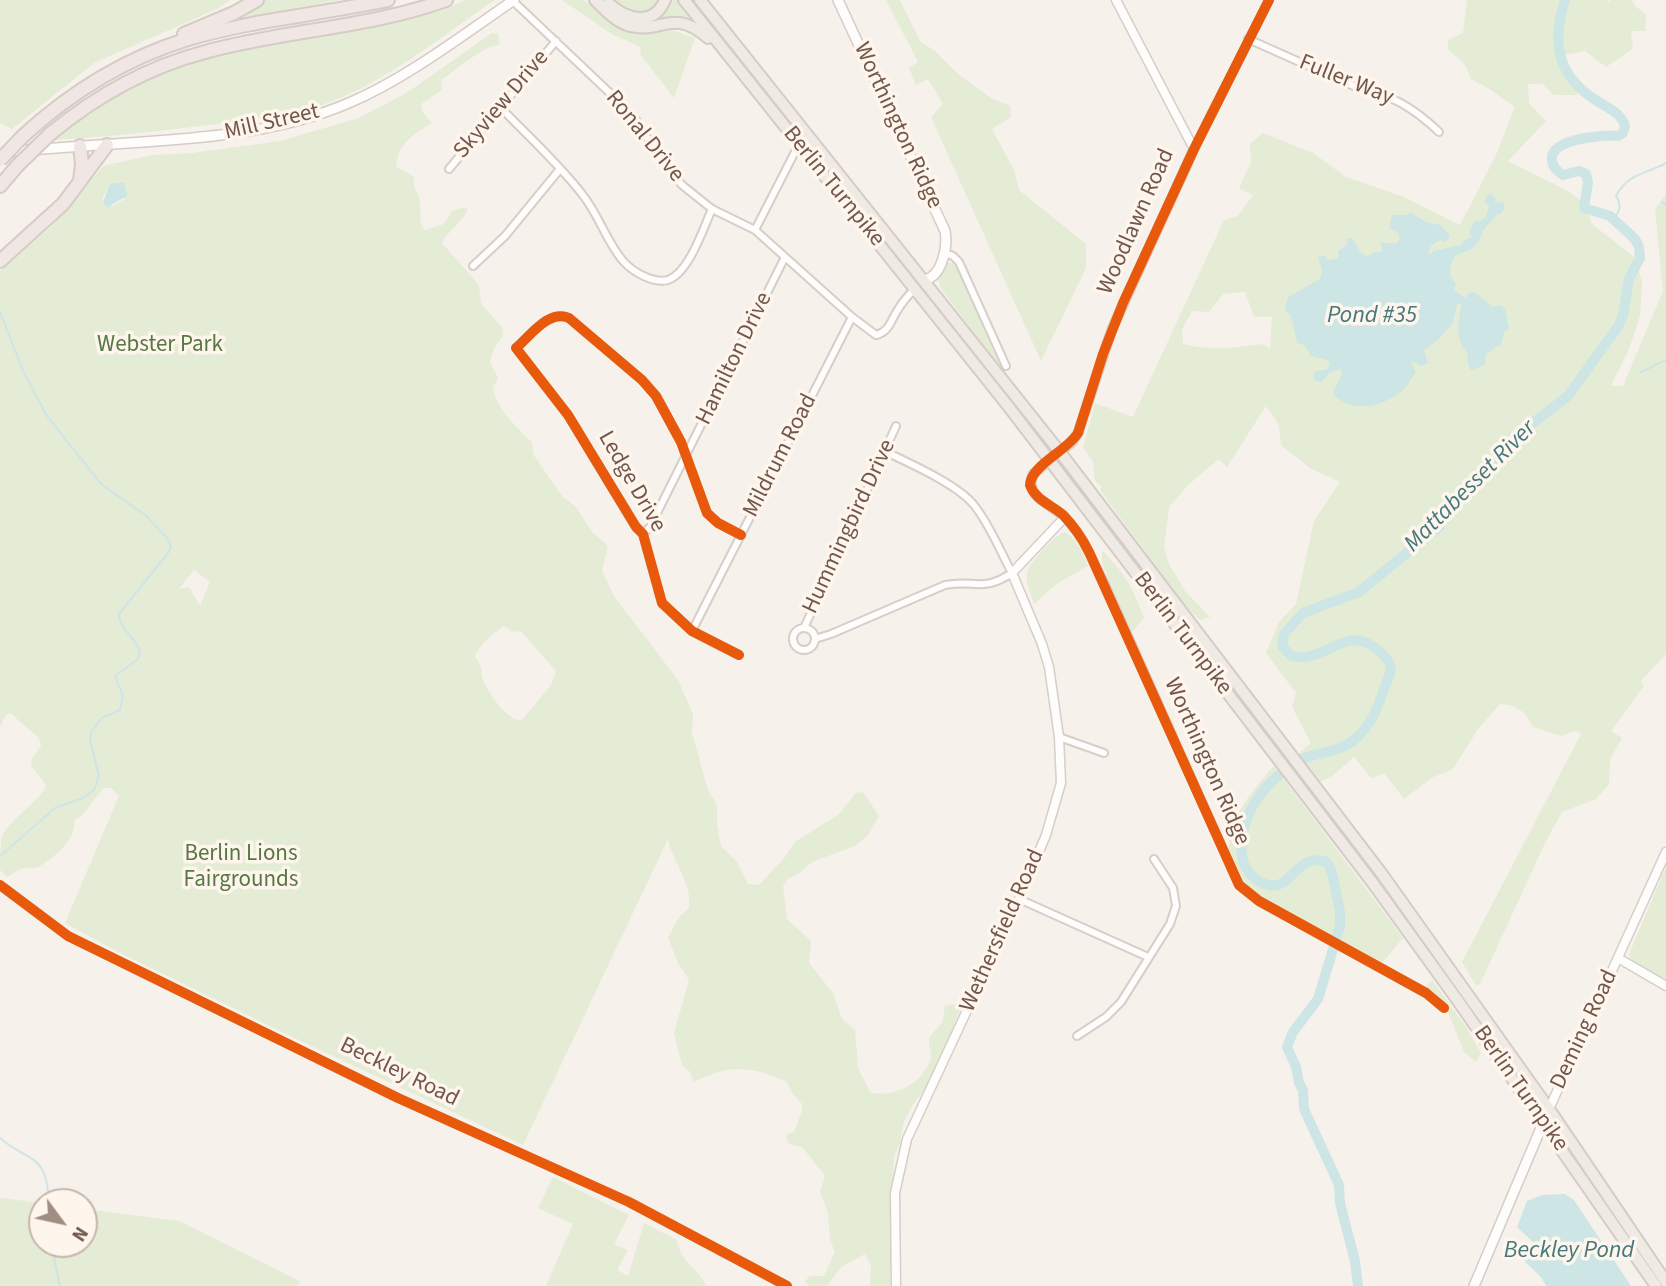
<!DOCTYPE html>
<style>
body{margin:0}
#map{position:relative;width:1666px;height:1286px;overflow:hidden;background:#f6f1eb;font-family:"Source Sans 3",sans-serif}
canvas{display:block}
.north{position:absolute;left:28px;top:1188px;width:70px;height:70px;box-sizing:border-box;background:#fef5ec;border:2px solid #c6b6ac;border-radius:50%;rotate:123deg;font-size:19px;font-weight:700;line-height:28px;text-align:center;color:#72574c}
.north::after{content:'';display:block;margin:auto;width:24px;height:32px;background:#a08d84;clip-path:polygon(50% 0,100% 100%,50% 72%,0 100%)}
</style>
<div id="map">
<canvas width="1666" height="1286"></canvas>
<div class="north">N</div>
</div>
<script>
const context = document.querySelector('canvas').getContext('2d');
context.lineJoin = 'round';
function paint(path, color) { context.fillStyle = color; context.fill(path, 'evenodd'); }
function strokePath(path, color, width, dash) { context.strokeStyle = color; context.lineWidth = width; context.lineCap = dash ? 'butt' : 'round'; context.setLineDash(dash || []); context.stroke(path); }
function label(font, color, halo, rows, align = 'center') {
  context.font = font + ' "Source Sans 3",sans-serif'; context.lineWidth = 7; context.setLineDash([]); context.textBaseline = 'middle'; context.strokeStyle = halo; context.fillStyle = color; for (const [text, x, y, turn = 0] of rows) {
    context.save(); context.translate(x, y); context.rotate((+turn || 0) * Math.PI / 180); context.textAlign = isNaN(turn) ? turn : align; if (halo) context.strokeText(text, 0, 0); context.fillText(text, 0, 0); context.restore();
  }
}
paint(new Path2D(`
 M0,0H230L217,9L94,63L12,129L0,123Z
 M264,0H339L216,23Z
 M465,0H495C440,37 386,83 322,105C289,116 252,119 217,124C162,131 108,137 53,140C103,98 162,67 227,53C267,44 307,39 347,31C387,23 429,18 465,0Z
 M562,0H583L593,6L614,25L630,32L669,29L695,38L674,98L640,54L641,47L613,35Z
 M610,0H660L647,13L630,14Z
 M669,0H677L698,26L655,21L654,18Z
 M886,0H900L920,41L936,52L957,73L991,98L1010,106L1011,117L992,129L1014,170L1019,190L1086,244V268L1041,361L931,117L943,104L928,79L916,85L909,68L918,62Z
 M1467,0H1606L1609,2L1610,0H1632L1635,6L1646,14L1645,31H1631L1633,49L1606,67L1585,51L1558,56L1578,86L1577,95H1554L1542,84H1528L1529,103L1546,121L1508,161L1568,191L1585,204L1592,224L1634,257L1642,281L1640,316L1629,349L1611,386H1623L1663,291L1655,210L1666,194V654L1641,681L1644,686L1611,731L1622,738L1610,760L1609,784L1596,799L1562,812L1546,841L1480,984L1476,986L1462,962L1581,734L1575,731L1561,736L1533,727C1525,712 1518,705 1500,704L1478,729L1453,769L1433,777L1404,799L1385,774L1378,775L1372,779L1354,757L1331,777L1316,783L1296,756L1311,743L1292,707L1296,693L1266,653L1279,622L1296,604L1314,521L1340,482L1310,468L1281,445L1279,425L1266,406L1227,467L1219,459L1188,485L1169,507L1164,547L1169,564L1185,591L1210,617L1200,620L1184,605L1100,490L1102,487L1095,481L1093,462L1083,448L1095,403L1133,417L1224,220L1238,216L1253,195L1239,188L1251,162L1250,144L1263,133L1313,153L1346,177L1404,197L1460,225L1496,155L1515,107L1488,88L1471,79L1466,66L1448,49V40L1463,33ZM1245,292L1254,317H1272L1270,349L1264,344C1232,347 1216,352 1183,344L1182,330L1192,311L1209,312L1223,294Z
 M492,33L498,34L500,44C480,48 458,69 441,80L442,90L421,104L422,111L432,123C414,134 399,142 396,166C402,171 406,171 411,175C416,178 413,181 414,185C416,191 419,195 420,202C422,212 417,221 425,230L444,224L452,211L464,207L468,209C463,221 448,231 442,243L479,285L481,303L502,328L503,336L494,348L490,362L498,378L493,388C498,412 516,425 532,443L533,454L562,496L576,507L592,532L608,546L602,571L614,596L678,680L693,714L692,733L708,790L717,805V824L721,846L737,862L748,884L759,885L785,857L795,842L838,815L856,793L863,792L879,816L867,836L855,846L812,862L801,872L787,880L783,886L787,919L811,941L809,963L833,993L842,1019L855,1030L858,1068L870,1092C893,1099 922,1083 930,1061C933,1054 928,1046 929,1038L943,1021L945,1006L959,1003L962,1005L930,1083L914,1103L904,1121L900,1143L894,1156L890,1286H870L871,1265L865,1254L841,1267L827,1286H809L805,1281L810,1276H824L835,1252L830,1240L828,1212L820,1192L825,1176L803,1148L788,1143L786,1135L794,1132L802,1111V1104L793,1094L786,1081C748,1066 730,1064 694,1082L690,1072L682,1065L674,1033L689,980L679,965L668,938L679,917L689,908C693,885 671,858 668,839L523,1145L288,1035L118,952L65,923L119,796L111,788H104C92,800 88,813 74,821C77,839 52,860 38,867C32,870 27,867 21,869C16,871 12,875 7,877L0,870C0,860 0,845 2,836C10,819 43,799 46,785L31,765L32,758L41,746L39,738L10,713L5,716L0,727V271L50,228L103,166L152,155L192,153L280,141L359,118L408,92ZM109,185L125,199L113,206L102,199ZM194,570L210,582L200,606L189,587L179,589ZM504,626L513,632L521,631L556,671L551,685L521,721C507,719 490,696 484,682C480,673 484,668 475,657C479,644 494,633 504,626Z
 M946,263H952L958,267L1003,364L1000,368L942,290L938,279Z
 M1065,532C1078,540 1082,552 1088,566L1058,583L1034,604C1024,574 1022,573 1043,550C1050,542 1056,536 1065,532Z
 M1102,550C1125,573 1133,588 1144,618L1131,633L1102,563Z
 M1274,766L1403,938L1381,964L1253,893C1204,850 1240,804 1274,766Z
 M1666,867V980L1632,961L1629,954Z
 M1432,980L1466,1027L1481,1053L1476,1062L1464,1052L1444,1002L1425,988Z
 M553,1177L629,1215L614,1244L628,1250L617,1270L628,1276L644,1223L677,1240C681,1265 697,1265 706,1286H546L573,1224L538,1208Z
 M0,1198L42,1203V1244H84V1209L179,1221L301,1282L296,1286H0Z`), '#e4ecd6');
paint(new Path2D(`
 M114,183H124L127,196L108,207L103,203L109,185Z
 M1489,194L1495,197L1496,202L1504,203V209L1499,215H1495L1493,220C1481,227 1483,240 1473,248C1467,253 1456,252 1453,259C1451,263 1450,271 1450,276L1456,284L1454,290L1465,298L1469,293L1474,292L1493,307L1500,305L1505,309L1509,329L1504,332L1501,345L1495,347L1486,355L1485,365L1471,370C1467,364 1468,359 1467,353C1464,344 1464,352 1461,344C1456,333 1459,315 1462,304H1457L1453,323L1438,340L1424,350L1428,363L1421,366L1414,362L1411,363L1416,372C1411,378 1408,386 1403,390C1383,407 1351,415 1333,393L1342,373L1341,369L1331,372L1321,382L1314,381V372L1328,369L1330,364L1327,360L1311,356L1305,346L1297,342L1291,315L1285,311L1288,297L1320,279L1322,270L1318,257L1324,255L1328,260L1338,258V251L1347,244V238H1352L1361,253L1368,257L1373,252H1382L1381,242L1396,244L1400,239L1398,232L1389,228L1392,215H1406L1411,213L1426,222L1440,225L1449,234V238L1445,242L1440,240L1431,246L1428,255L1434,251L1461,245L1464,240L1472,237L1469,233L1475,220L1479,222L1486,217L1489,205L1484,201Z
 M1565,1194L1574,1200L1631,1286H1546C1538,1268 1524,1268 1517,1247L1526,1248L1535,1244L1517,1227L1527,1201L1542,1195Z`), '#cde5e5');
strokePath(new Path2D(`
 M1662,202L1666,205
 M1614,218C1621,210 1621,205 1616,195C1631,172 1644,175 1666,163
 M0,312L24,373L47,416L101,484L145,515L168,539L171,547L168,553L119,614C119,630 138,638 140,654L137,660L115,676L123,696L120,710L102,718L91,732L90,740L99,776L94,790L83,798L55,808L0,856
 M1641,372L1666,360
 M0,1138C30,1164 46,1151 49,1202
 M51,1244L60,1286`), '#cde5e5', 2);
strokePath(new Path2D(`
 M1358,1286L1355,1261L1340,1203L1339,1185L1304,1109L1303,1090L1299,1083L1296,1067L1287,1047L1293,1032L1318,999L1340,926V912L1332,873L1329,865L1324,861C1295,855 1292,890 1269,885C1256,883 1243,869 1242,856C1238,820 1259,790 1286,769C1291,765 1297,760 1304,758C1321,752 1339,752 1354,740C1372,725 1378,707 1385,686C1388,679 1392,672 1390,665C1387,656 1375,647 1367,643C1342,631 1320,664 1291,656L1282,646L1284,634L1303,613L1359,592L1440,526L1463,492L1495,462L1512,439L1568,396L1619,325L1623,315L1629,279L1640,258L1639,247L1635,239L1610,216L1584,208L1588,182L1586,174L1579,171L1563,175C1556,170 1551,166 1552,157C1554,139 1603,134 1618,136L1623,133L1625,126C1621,113 1608,108 1597,101C1557,76 1551,42 1565,0`), '#cde5e5', 10);
const minor = new Path2D(`
 M513,1L612,95L637,121L658,156L682,185L712,209L755,230L852,317L876,335C890,332 891,319 899,308C903,301 909,295 914,289
 M1248,39L1358,88C1391,94 1415,109 1439,132
 M501,108C528,136 558,163 582,194C599,215 607,243 624,262C633,272 654,284 668,280C689,273 703,229 712,209
 M1194,149L1269,0
 M449,169L556,41
 M755,230L799,144
 M945,253L953,256L959,262L1006,366
 M473,266L505,236L560,169
 M1065,517L1082,539L1104,582L1239,885L1259,901L1426,993L1444,1008
 M643,534L650,527L785,257
 M793 639a11 11 0 1 1 22 0a11 11 0 1 1-22 0Z
 M804,628L896,426
 M692,631L852,317
 M815,639L831,634L945,585C976,579 981,593 1012,573C1000,551 990,525 974,505C957,484 909,463 884,451
 M739,655L692,631L662,603L643,534L636,527L568,415L516,348C531,335 549,309 569,318L642,380L656,396L681,442L707,513L718,523L741,535
 M1059,737L1104,753
 M0,885L68,936L398,1098L629,1202L787,1286
 M1019,899L1148,957
 M1077,1036L1106,1017L1121,1002L1170,924L1176,906L1173,888L1154,859`);
const tertiary = new Path2D(`
 M1618,958L1666,986
 M1549,1109L1666,852
 M896,1286L895,1193L907,1139L1019,899L1046,835L1061,783L1059,737L1049,667L1042,644L1012,573L1065,517C1052,505 1023,496 1033,474L1071,443L1078,433L1112,329L1194,149L1116,0`);
const secondary = new Path2D(`
 M838,0L945,231C948,247 942,277 924,280
 M5,152C51,148 97,145 143,142C215,137 285,131 351,102C407,78 464,34 514,0
 M1474,1286L1549,1109`);
const trunk = new Path2D(`
 M595,0C605,10 616,22 630,26C663,34 672,7 708,38
 M684,0L1008,406L1372,882L1458,1001L1656,1286
 M700,0L1060,452L1382,874L1549,1109L1666,1282
 M608,3C626,19 653,28 665,0`);
const motorway = new Path2D(`
 M184,34L234,13L257,0
 M50,134C96,96 148,67 205,52C285,30 368,28 446,0
 M23,136C71,92 126,58 188,39C253,20 322,14 388,0
 M80,146L82,164L80,181
 M0,186L18,165
 M0,261L63,204L107,145`);
strokePath(minor, '#d5cec9', 10);
strokePath(tertiary, '#d5cec9', 11);
strokePath(secondary, '#d5ccc7', 12);
strokePath(trunk, '#d5ccc6', 14);
strokePath(motorway, '#d5ccc6', 16);
strokePath(minor, '#fefdfc', 6);
strokePath(tertiary, '#fefdfc', 8);
strokePath(secondary, '#fefdfc', 9);
strokePath(trunk, '#f0eae5', 10);
strokePath(motorway, '#f0e7e4', 12);
const motorwayBridge = new Path2D(`
 M0,160L23,136
 M18,165L50,134`);
strokePath(motorwayBridge, '#d5ccc6', 16, []);
strokePath(motorwayBridge, '#f0e7e4', 12);
strokePath(new Path2D(`
 M1269,0L1194,149L1123,303L1103,354L1078,433C1067,451 1031,465 1030,485C1035,500 1052,505 1063,515C1074,526 1082,538 1089,552L1239,885L1259,901L1426,993L1444,1008
 M739,655L692,631L662,603L643,534L636,527L568,415L516,348C531,335 549,309 569,318L642,380L656,396L681,442L707,513L718,523L741,535
 M0,885L68,936L398,1098L629,1202L787,1286`), '#e8590c', 10);
label('23px', '#72574c', '#fef5ec', [
 ["Fuller Way",1346,81,22],
 ["Skyview Drive",502,105,-50],
 ["Mill Street",272,123,-13],
 ["Worthington Ridge",897,126,65],
 ["Ronal Drive",644,137,51],
 ["Berlin Turnpike",833,187,51],
 ["Woodlawn Road",1137,222,-66],
 ["Hamilton Drive",735,359,-64],
 ["Mildrum Road",781,456,-63],
 ["Ledge Drive",631,482,60],
 ["Hummingbird Drive",850,527,-65],
 ["Berlin Turnpike",1182,634,53],
 ["Worthington Ridge",1206,762,66],
 ["Wethersfield Road",1003,931,-66],
 ["Deming Road",1585,1030,-65],
 ["Beckley Road",399,1073,26],
 ["Berlin Turnpike",1520,1089,55]
]);
label('23px', '#577845', '#fef5ec', [
 ["Webster Park",160,346],
 ["Berlin Lions",241,855],
 ["Fairgrounds",241,881]
]);
label('italic 24px', '#44787d', '#fef5ec', [
 ["Pond #35",1372,317],
 ["Mattabesset River",1471,487,-45],
 ["Beckley Pond",1569,1252]
]);
</script>
